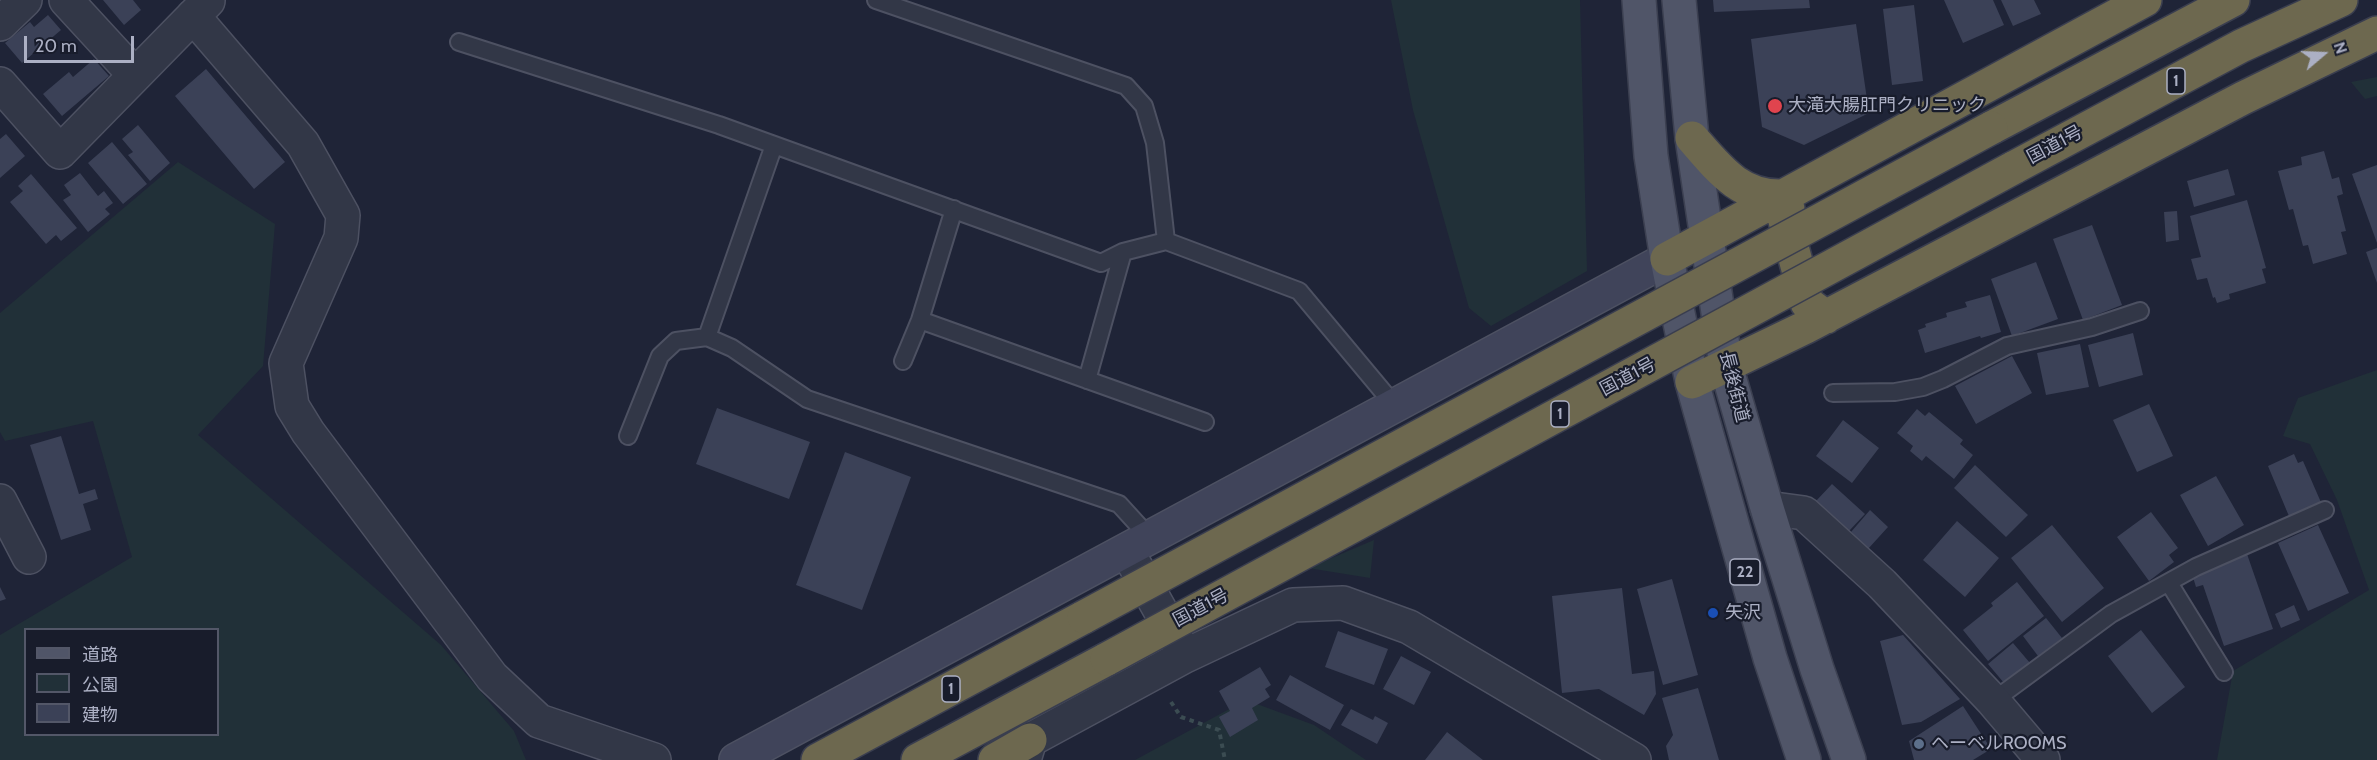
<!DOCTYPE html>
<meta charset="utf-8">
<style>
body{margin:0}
#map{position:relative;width:2377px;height:760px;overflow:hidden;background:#1f2437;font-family:Cabin,"Noto Sans JP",sans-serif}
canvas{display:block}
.legend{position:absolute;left:24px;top:628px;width:195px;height:108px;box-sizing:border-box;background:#181c2b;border:2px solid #535768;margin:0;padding:8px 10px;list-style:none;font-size:18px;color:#acb0c4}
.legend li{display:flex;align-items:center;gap:12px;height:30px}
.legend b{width:30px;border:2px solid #535768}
.north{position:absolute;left:2293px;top:24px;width:60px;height:60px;-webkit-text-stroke:4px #181c2b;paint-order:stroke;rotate:71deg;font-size:16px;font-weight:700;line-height:24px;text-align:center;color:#acb0c4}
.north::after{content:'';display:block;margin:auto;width:21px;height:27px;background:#acb0c4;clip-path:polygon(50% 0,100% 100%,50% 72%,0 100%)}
.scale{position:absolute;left:24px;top:36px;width:110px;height:27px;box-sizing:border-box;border:3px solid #acb0c4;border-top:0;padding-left:8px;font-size:18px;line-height:21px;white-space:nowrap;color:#acb0c4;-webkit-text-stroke:4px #181c2b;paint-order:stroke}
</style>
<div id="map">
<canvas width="2377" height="760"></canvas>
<ul class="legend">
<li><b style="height:8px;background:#505568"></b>道路</li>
<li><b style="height:16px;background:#213038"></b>公園</li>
<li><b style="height:16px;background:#3b4157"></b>建物</li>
</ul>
<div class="north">N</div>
<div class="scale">20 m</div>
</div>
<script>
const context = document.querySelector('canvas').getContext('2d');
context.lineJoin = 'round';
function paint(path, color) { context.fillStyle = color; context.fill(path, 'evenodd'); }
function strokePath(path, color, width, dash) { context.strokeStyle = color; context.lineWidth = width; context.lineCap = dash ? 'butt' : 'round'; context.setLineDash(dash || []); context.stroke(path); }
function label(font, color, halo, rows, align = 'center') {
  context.font = font + ' Cabin,"Noto Sans JP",sans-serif'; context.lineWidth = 4.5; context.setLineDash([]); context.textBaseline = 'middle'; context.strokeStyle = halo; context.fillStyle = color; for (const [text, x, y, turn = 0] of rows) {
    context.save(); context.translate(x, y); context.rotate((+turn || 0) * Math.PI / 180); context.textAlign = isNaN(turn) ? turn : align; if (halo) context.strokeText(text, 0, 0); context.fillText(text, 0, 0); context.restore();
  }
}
paint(new Path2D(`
 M1391,0H1580L1587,271L1491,326L1469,308L1413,110Z
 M2377,77V96L2365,99L2351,82Z
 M178,162L275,224L263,366L198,435L441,645L514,731L526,760H0V635L132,557L93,421L5,441L0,432V313ZM26,630H218V734H26Z
 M2377,370V760H2217L2233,671L2369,590L2337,500L2310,444L2283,436L2298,398Z
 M1374,540L1370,578L1308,568Z
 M1246,700L1314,725L1366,760H1135Z`), '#213038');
paint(new Path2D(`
 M103,0H133L141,10L124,25Z
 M1713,0H1809L1810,8L1714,12Z
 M1944,0H1993L2004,25L1963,43Z
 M2001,0H2034L2041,14L2013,26Z
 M1914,5L1923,81L1892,85L1883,9Z
 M48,15L61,30L22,63L5,43L30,22L34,27Z
 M1856,24L1869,113L1804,145L1762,127L1751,39Z
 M94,59L109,76L62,116L43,94L69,72L73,77Z
 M206,69L285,162L254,189L175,96Z
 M138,125L170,163L150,181L128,155L133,152L122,139Z
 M6,134L25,156L0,178V139Z
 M112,142L147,184L123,204L88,163Z
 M2324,151L2332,179L2339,177L2343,194L2337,196L2346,231L2341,232L2347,254L2313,264L2308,245L2303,246L2293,209L2289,210L2278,171L2302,165L2301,157Z
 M2377,165V243L2352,174Z
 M2228,169L2235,195L2194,207L2187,181Z
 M80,173L98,196L104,191L113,203L105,209L110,214L88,232L63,200L71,195L64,185Z
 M31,174L77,228L61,241L56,235L46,244L10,202L23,191L18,186Z
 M2247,200L2266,268L2262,269L2266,283L2229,294L2230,299L2217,303L2215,297L2213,298L2207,278L2197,280L2191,259L2201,257L2190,216Z
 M2177,211L2179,240L2166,242L2164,212Z
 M2092,225L2122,305L2083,320L2053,239Z
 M2377,248V283L2366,252Z
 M2036,262L2058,319L2012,336L1991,279Z
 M1990,295L2001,332L1981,338L1980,336L1925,353L1918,330L1926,327L1925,324L1947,317L1946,313L1967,307L1965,302Z
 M2133,333L2143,375L2099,387L2088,345Z
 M2080,344L2089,387L2046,395L2037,353Z
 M2012,356L2032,393L1976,424L1955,386Z
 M2149,404L2173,456L2137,472L2113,420Z
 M717,408L810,442L789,499L696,464Z
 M1917,409L1925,416L1929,412L1963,440L1960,444L1973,455L1954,479L1926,456L1922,461L1910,451L1913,446L1897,433Z
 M1843,420L1879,448L1852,483L1816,456Z
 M61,436L79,494L95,489L98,499L83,504L91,530L61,540L30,445Z
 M845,452L911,477L862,610L796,585Z
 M2294,454L2298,463L2303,461L2323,507L2291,521L2268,466Z
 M1975,465L2028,515L2006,537L1954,488Z
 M2216,476L2244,525L2208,546L2180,495Z
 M1832,484L1865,514L1849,531L1816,501Z
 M1870,510L1888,527L1868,549L1851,532Z
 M2151,512L2178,548L2169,555L2174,562L2149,581L2117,537Z
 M1957,521L1999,558L1965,597L1923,560Z
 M2052,525L2104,588L2062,622L2011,558Z
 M2318,525L2349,593L2308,611L2278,543Z
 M2247,554L2273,629L2224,646L2203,585L2196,587L2192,574Z
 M1672,579L1698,675L1663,685L1637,589Z
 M2017,582L2044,616L1988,661L1963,630L1993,606L1991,603Z
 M0,587L6,599L0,601Z
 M1622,588L1632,674L1654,671L1656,694L1644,715L1599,689L1562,693L1552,596Z
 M2294,605L2300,620L2281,628L2275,614Z
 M2046,618L2062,638L2038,656L2023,636Z
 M2141,630L2185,687L2152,713L2108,656Z
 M1338,631L1388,649L1374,685L1325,667Z
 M1903,635L1960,699L1921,722L1902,725L1880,641Z
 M2013,643L2030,663L2004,683L1988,664Z
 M1401,656L1431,672L1414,705L1383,689Z
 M1260,667L1271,685L1265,689L1270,697L1252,708L1258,720L1230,737L1219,717L1230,711L1219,691Z
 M1290,675L1344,705L1330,730L1276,700Z
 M1698,688L1719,760H1669L1666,746L1673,735L1662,698Z
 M1963,706L1991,749L1973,760H1914L1909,741Z
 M1351,709L1373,720L1375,716L1388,723L1377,744L1341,725Z
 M1447,732L1483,760H1425Z`), '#3b4157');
const lane = new Path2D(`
 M876,0L1126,86L1144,106L1155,143L1166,241L1299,291L1395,406
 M459,42L719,125L1101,263L1123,252L1166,241
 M920,320L1205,422
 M707,337L774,145
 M903,361L920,320L954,209
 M1087,380L1123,252
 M1833,393L1895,392L1923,387L1943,379L2007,346L2092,327L2140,311
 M628,436L660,356L676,341L707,337L732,348L807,399L1119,504L1150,538
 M2169,583L2224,672
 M1993,701L2111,614L2196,567L2325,510`);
const street = new Path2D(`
 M66,0L134,74
 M193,16L303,144L343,215L341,238L286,363L292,406L308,432L492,677L539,721L654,760
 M0,24L25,0
 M0,84L60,152L208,1
 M0,501L29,557
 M1767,508L1804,513L1882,584L1993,701L2043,760
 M1127,551L1183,651
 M1024,760L1030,740L1185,656L1293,605L1343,603L1409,627L1634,760`);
const secondary = new Path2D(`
 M736,760L1667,259`);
const primary = new Path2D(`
 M1639,0L1651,156L1667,259L1692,382L1770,658L1804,760
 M1679,0L1692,138L1726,366L1767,508L1817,669L1849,760`);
const highway = new Path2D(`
 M1991,128L2233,0
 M1692,138C1719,169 1740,198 1784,196
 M2013,168L2241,46L2341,0
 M1788,209L1784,217L1807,303L1826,317
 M1667,259C1826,173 1985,86 2145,0
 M1692,382L1806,327L2243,98L2377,33
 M818,760L1084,617
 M918,760L1107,659
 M995,760L1030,740`);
strokePath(lane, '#4d5162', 20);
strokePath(street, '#4d5162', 36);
strokePath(secondary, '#4d5162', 36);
strokePath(primary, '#3c4051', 36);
strokePath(highway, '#3a3e4f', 36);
strokePath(new Path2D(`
 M1171,702L1181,717L1219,730L1225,760`), '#3b4c52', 4, [4.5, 4.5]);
strokePath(lane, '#323747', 16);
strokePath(street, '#323747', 33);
strokePath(secondary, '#40445a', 33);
strokePath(primary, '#505568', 33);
strokePath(highway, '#6d684f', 33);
const highwayBridge = new Path2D(`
 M1084,617L1991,128
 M1107,659L2013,168`);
strokePath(highwayBridge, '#3a3e4f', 36, []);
strokePath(highwayBridge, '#6d684f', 33);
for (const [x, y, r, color] of [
 [1775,106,8,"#e0444e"],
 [1713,613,6,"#1a4fb4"],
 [1919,744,6,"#5c6f8a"]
]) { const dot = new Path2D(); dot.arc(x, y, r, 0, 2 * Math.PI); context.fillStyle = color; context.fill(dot); strokePath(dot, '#181c2b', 2); }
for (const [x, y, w] of [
 [2176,81,18],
 [1560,414,18],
 [1745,572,30],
 [951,689,18]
]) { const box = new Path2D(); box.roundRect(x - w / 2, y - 13, w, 26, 4.5); context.fillStyle = '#181c2b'; context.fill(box); strokePath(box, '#acb0c4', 1.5); }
label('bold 16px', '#acb0c4', null, [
 ["1",2176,81],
 ["1",1560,414],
 ["22",1745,572],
 ["1",951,689]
]);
label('18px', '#acb0c4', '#181c2b', [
 ["大滝大腸肛門クリニック",1788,106],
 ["矢沢",1725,613],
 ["ヘーベルROOMS",1931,744]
], 'left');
label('18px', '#acb0c4', '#181c2b', [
 ["国道1号",2055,145,-28],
 ["国道1号",1628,377,-28],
 ["長後街道",1734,387,76],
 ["国道1号",1201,608,-28]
]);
</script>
